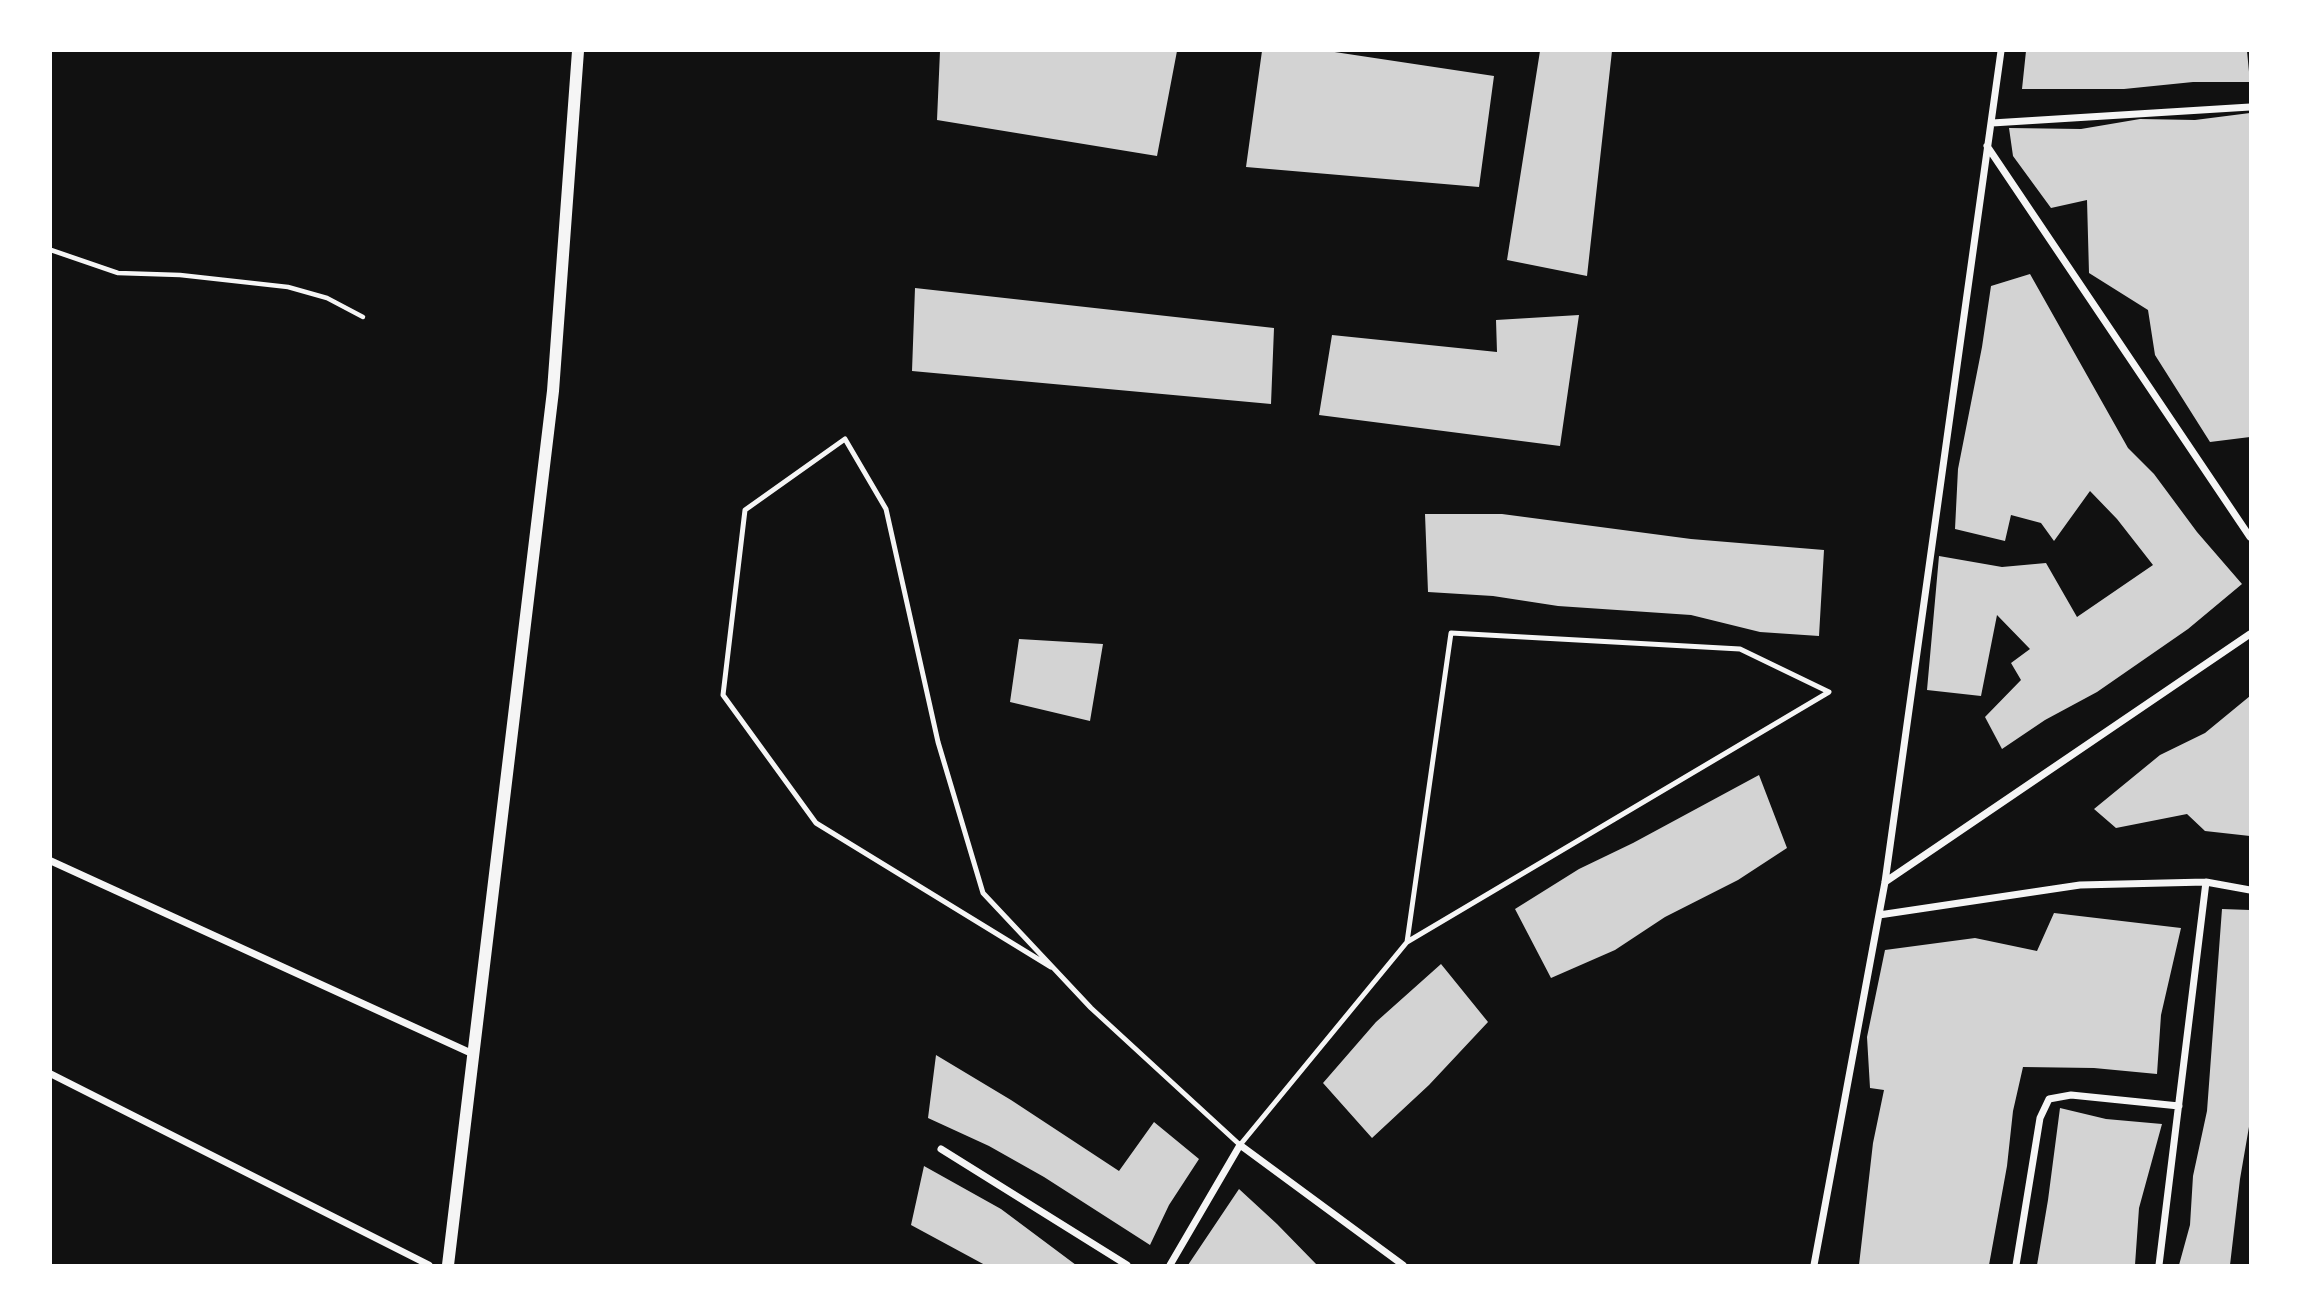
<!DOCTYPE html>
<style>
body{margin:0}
#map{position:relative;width:2301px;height:1316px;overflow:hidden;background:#111;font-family:"Asap Condensed",sans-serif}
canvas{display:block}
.frame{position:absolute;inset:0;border:52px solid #fff;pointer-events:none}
</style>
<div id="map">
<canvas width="2301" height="1316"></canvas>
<div class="frame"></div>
</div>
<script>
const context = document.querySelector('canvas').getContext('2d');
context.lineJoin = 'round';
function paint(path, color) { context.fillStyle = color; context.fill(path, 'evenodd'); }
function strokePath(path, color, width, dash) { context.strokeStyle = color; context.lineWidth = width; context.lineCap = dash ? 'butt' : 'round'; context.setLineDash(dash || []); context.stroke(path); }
paint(new Path2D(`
 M940,51H1177L1157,156L937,120Z
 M1262,51H1328L1494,76L1479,187L1246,167Z
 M1540,51H1612L1587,276L1507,260Z
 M2026,51H2247L2250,82H2193L2124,89H2022Z
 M2250,113V437L2210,442L2155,355L2148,310L2089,273L2087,200L2051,208L2013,156L2009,128L2081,129L2140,119L2195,120Z
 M2030,274L2128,448L2154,474L2197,532L2242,584L2188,629L2097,692L2045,720L2002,749L1985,717L2021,680L2011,663L2030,649L1997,615L1981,696L1927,690L1939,556L2002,567L2046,563L2077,617L2153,565L2117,519L2090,491L2054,541L2041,523L2011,515L2005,541L1955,529L1958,469L1982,347L1991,286Z
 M915,288L1274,328L1271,404L912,371Z
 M1579,315L1560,446L1319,415L1332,335L1497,352L1496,320Z
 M1425,514H1502L1691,539L1824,550L1819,636L1760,632L1691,615L1558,606L1493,596L1428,592Z
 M1019,639L1103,644L1090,721L1010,702Z
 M2250,696V836L2205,831L2187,814L2116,828L2094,809L2160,755L2205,733Z
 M1759,775L1787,848L1738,880L1665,917L1615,950L1551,978L1515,909L1579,869L1633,843Z
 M2222,909L2250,910V1121L2240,1179L2230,1265H2179L2190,1225L2193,1176L2207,1111Z
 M2054,913L2181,928L2161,1015L2157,1074L2094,1068L2023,1067L2013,1111L2007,1166L1989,1265H1859L1873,1143L1884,1090L1870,1088L1867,1037L1885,950L1975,938L2037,951Z
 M1441,964L1488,1022L1429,1085L1372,1138L1323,1083L1376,1022Z
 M936,1055L1011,1100L1119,1171L1154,1122L1199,1159L1169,1205L1150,1245L1044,1177L989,1146L928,1118Z
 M2060,1108L2106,1119L2162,1124L2139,1208L2135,1265H2037L2048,1200Z
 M924,1166L1001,1209L1076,1265H985L911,1225Z
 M1239,1189L1277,1224L1317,1265H1188Z`), '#d3d3d3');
strokePath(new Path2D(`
 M51,250L118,273L180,275L288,287L327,298L363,317`), '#f5f5f5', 4.5);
strokePath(new Path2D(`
 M1051,967L816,823L723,695L745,510L845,439L886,509L938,742L983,893L1091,1008L1240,1145L1407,942L1451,633L1740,649L1829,692L1407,942`), '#f5f5f5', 5);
strokePath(new Path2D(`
 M1992,123L2250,107
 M1987,146L2250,537
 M51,861L473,1054
 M1885,882L2250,634
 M1879,915L2080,885L2206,882L2250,890
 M51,1074L429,1265
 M941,1149L1127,1265
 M1170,1265L1240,1145L1403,1265
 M1814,1265L1885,882L2001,51
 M2016,1265L2040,1118L2049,1099L2071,1095L2179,1106
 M2159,1265L2206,882`), '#f5f5f5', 7);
strokePath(new Path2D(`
 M448,1265L553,391L578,51`), '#f5f5f5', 12);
</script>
